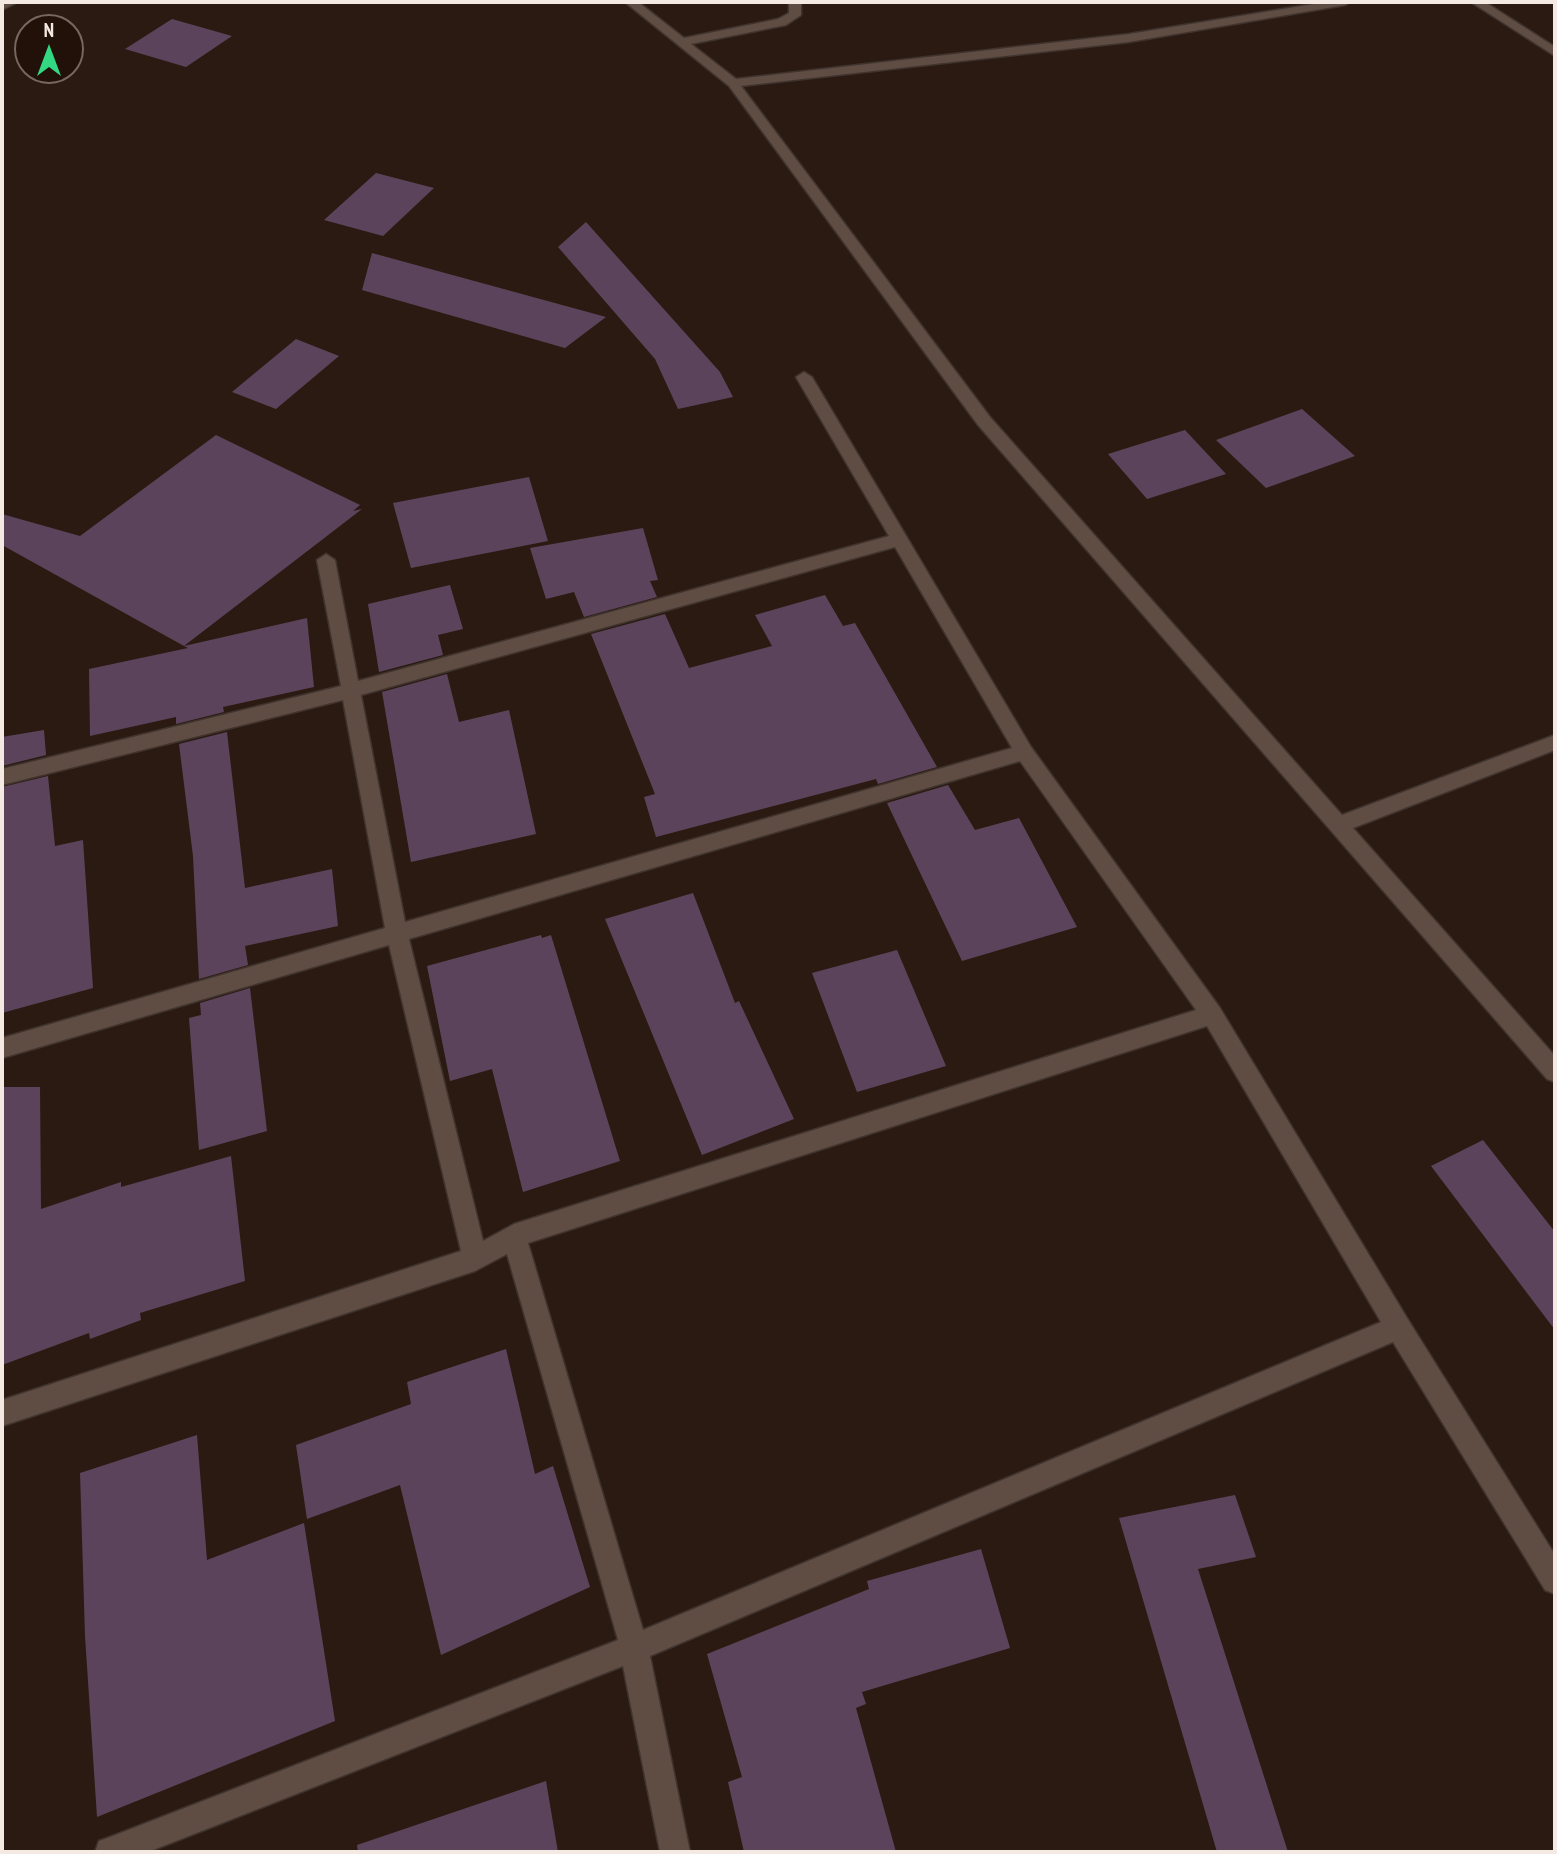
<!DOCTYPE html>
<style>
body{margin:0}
#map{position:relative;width:1557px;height:1854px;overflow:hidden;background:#2b1a12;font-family:"PT Sans Narrow",sans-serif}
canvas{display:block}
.frame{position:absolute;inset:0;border:4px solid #f5e9e3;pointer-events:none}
.north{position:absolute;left:14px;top:14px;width:70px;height:70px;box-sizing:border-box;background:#211109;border:2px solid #766760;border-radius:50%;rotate:0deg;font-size:19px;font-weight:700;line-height:28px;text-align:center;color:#f5e9e3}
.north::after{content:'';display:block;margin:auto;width:24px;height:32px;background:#32d882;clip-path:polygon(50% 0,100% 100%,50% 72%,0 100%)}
</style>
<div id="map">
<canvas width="1557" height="1854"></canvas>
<div class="frame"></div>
<div class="north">N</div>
</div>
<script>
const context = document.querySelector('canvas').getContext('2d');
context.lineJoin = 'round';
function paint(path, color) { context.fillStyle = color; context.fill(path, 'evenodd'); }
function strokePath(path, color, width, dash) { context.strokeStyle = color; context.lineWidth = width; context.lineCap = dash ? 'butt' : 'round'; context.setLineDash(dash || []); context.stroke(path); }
paint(new Path2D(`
 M172,19L232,36L186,67L125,49Z
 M376,173L434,188L383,236L324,220Z
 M586,222L720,372L733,397L678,409L655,359L558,247Z
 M372,253L606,317L565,348L362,290Z
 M296,339L339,356L276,409L232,392Z
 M1302,409L1355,456L1266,488L1216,440Z
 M1185,430L1226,474L1147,499L1108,454Z
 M216,435L360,505L353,511L362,509L184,646L2,545V514L80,536Z
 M529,477L548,541L411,568L393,503Z
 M643,528L658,580L650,581L657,597L584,617L574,592L546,599L530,548Z
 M450,585L463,629L438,635L443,655L379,672L368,604Z
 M825,595L843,626L855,623L937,767L878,784L876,779L656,837L644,797L655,794L591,634L665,614L689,668L772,646L755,615Z
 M307,618L314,687L223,707L224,712L176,724V717L90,736L89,669L188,648L184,646Z
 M447,674L459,722L509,710L536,834L411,862L382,692Z
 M44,730L46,755L2,766V737Z
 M227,732L245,888L332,869L338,926L245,946L248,965L199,979L193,856L179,744Z
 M48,776L55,846L83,840L93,988L2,1013V787Z
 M948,785L975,830L1019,818L1077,927L962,961L887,803Z
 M693,893L735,1003L739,1001L794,1119L702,1155L605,919Z
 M541,935L542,938L551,935L620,1161L523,1192L492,1069L450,1081L427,966Z
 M897,950L946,1066L857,1092L812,973Z
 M250,988L267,1131L199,1150L189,1018L201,1015L200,1003Z
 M2,1087H40L41,1209L121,1182V1187L231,1156L245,1281L140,1313L141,1320L90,1339L89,1333L2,1365Z
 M1483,1140L1555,1232V1330L1431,1166Z
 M506,1349L535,1474L553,1466L590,1587L441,1655L400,1485L307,1519L296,1445L411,1404L407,1382Z
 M197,1435L207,1560L304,1523L335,1721L97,1817L85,1636L80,1473Z
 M1235,1495L1256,1557L1198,1569L1288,1852H1217L1119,1518Z
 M981,1549L1010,1648L862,1692L866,1704L856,1708L896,1852H744L728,1782L742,1777L707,1654L869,1589L867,1581Z
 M546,1781L558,1852H358L357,1845Z`), '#5b445b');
const minor = new Path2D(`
 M18,2L2,10V3Z
 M625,2H638L684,38L778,19L789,13V2H801V15L786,25L691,44L736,79L1129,34L1326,2H1351L1345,5L1129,42L741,86L990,417L1342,815L1555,735V750L1353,828L1555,1056V1082L1547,1079L978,425L729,86Z
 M1471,2H1485L1555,47V56Z
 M804,372L812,377L1031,747L1220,1008L1407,1318L1555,1555V1594L1545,1590L1393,1342L650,1656L690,1852H660L623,1666L148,1852H95L99,1841L110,1837L618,1640L507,1254L475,1271L2,1426V1400L461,1251L389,945L2,1058V1038L385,928L343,700L2,785V769L341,686L317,560L326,554L335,560L358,681L889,536L796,377ZM895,547L1012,748L405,922L361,695ZM1020,761L1196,1010L514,1224L483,1241L409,939ZM1207,1026L1381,1322L643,1630L528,1243Z`);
strokePath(minor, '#3f332e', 3);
paint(minor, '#5f4c42');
</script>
